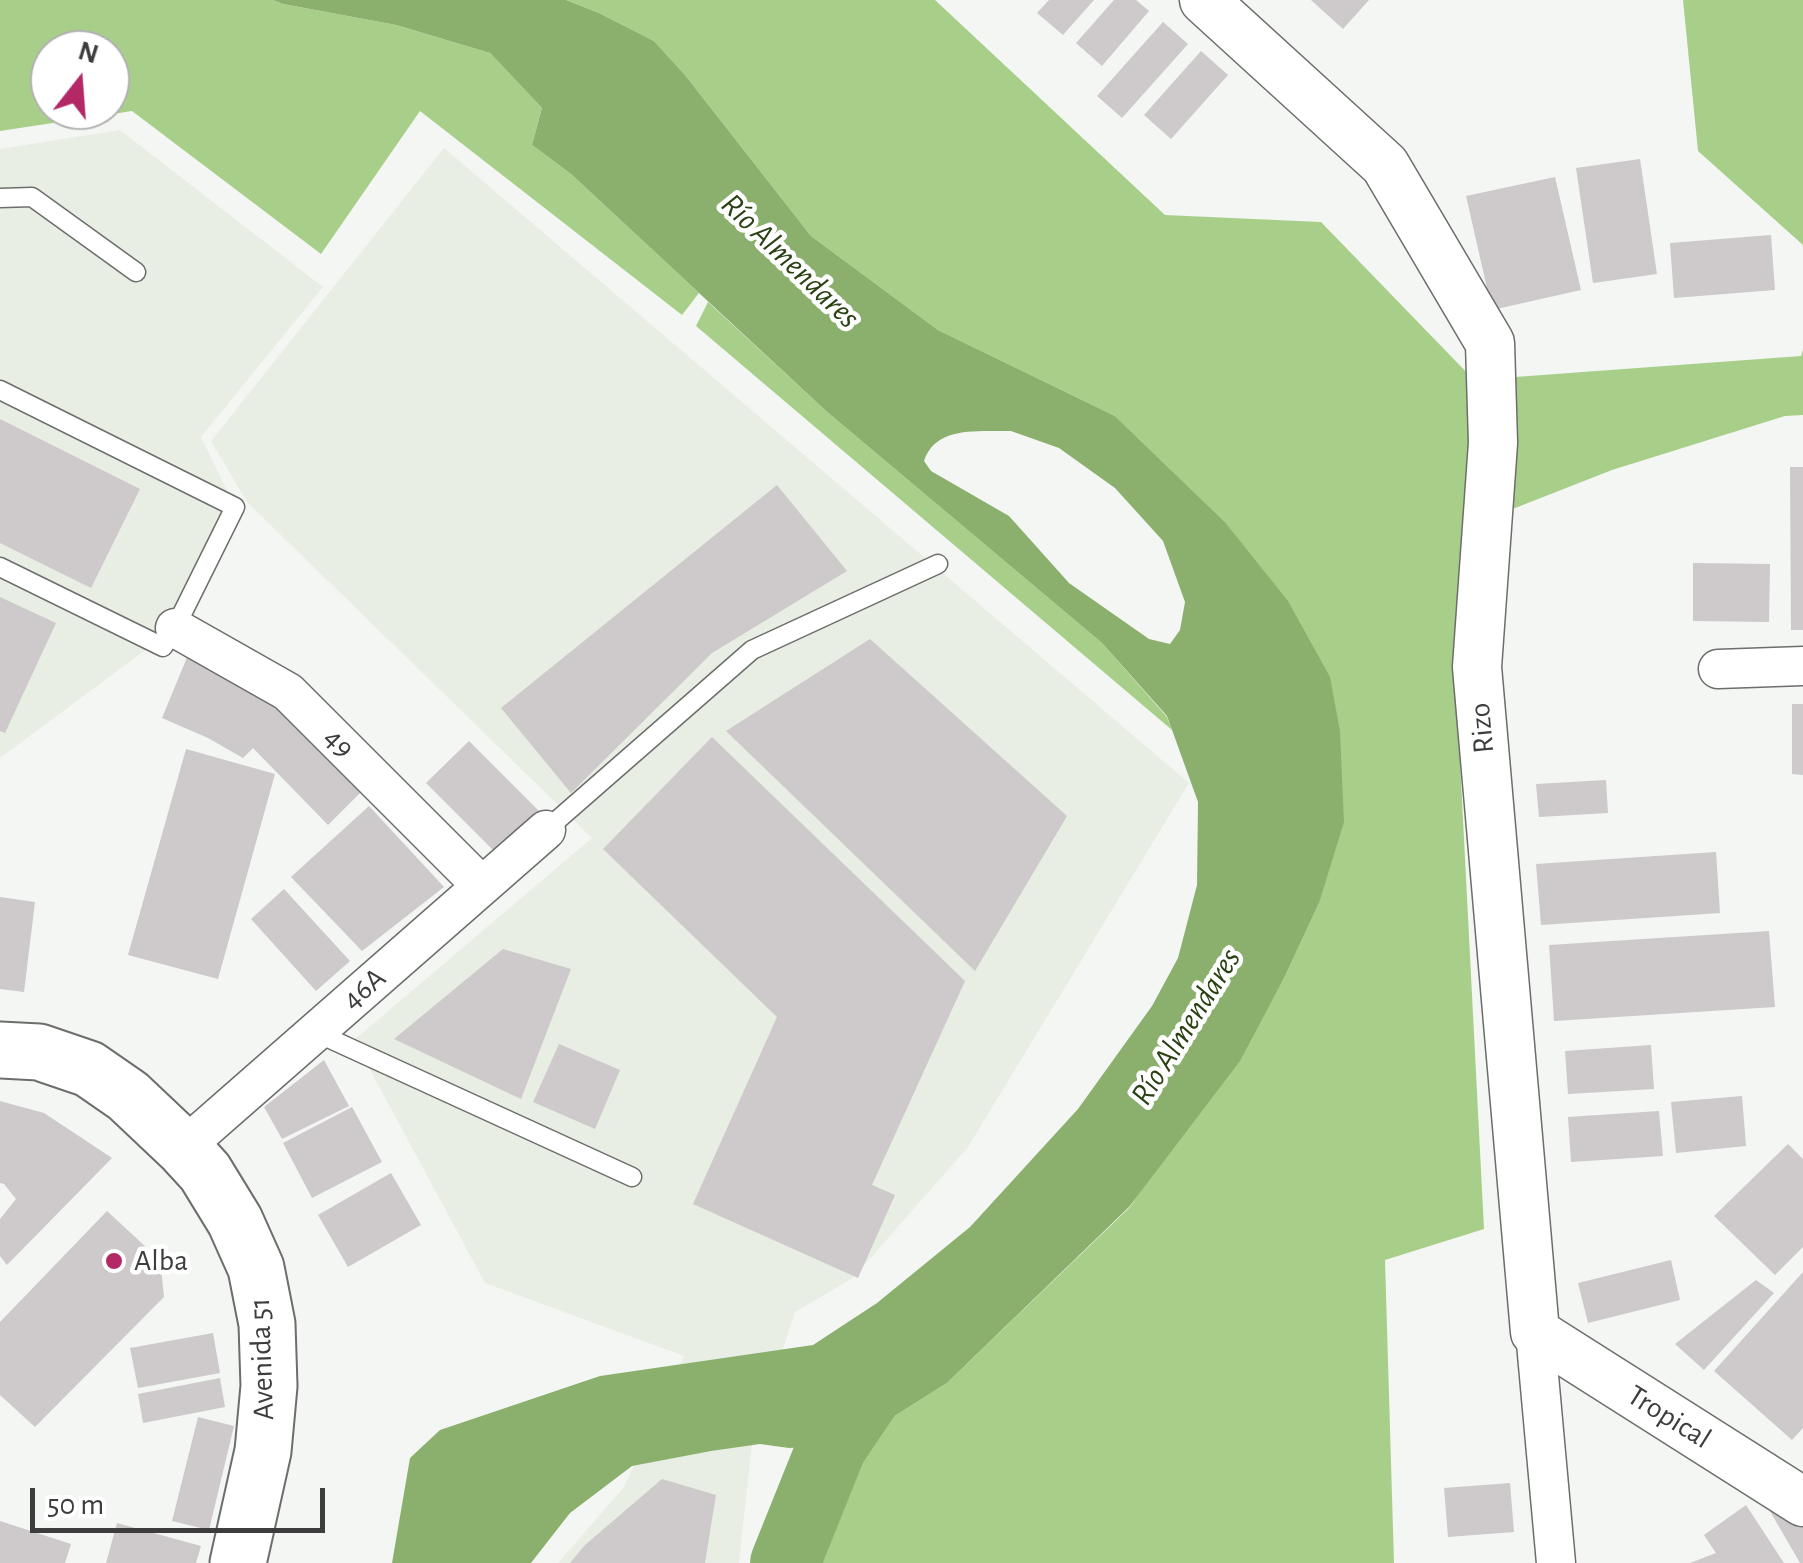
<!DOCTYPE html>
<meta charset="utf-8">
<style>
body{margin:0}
#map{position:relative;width:1803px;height:1563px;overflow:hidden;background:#f4f6f3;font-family:"Alegreya Sans",sans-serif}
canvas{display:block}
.north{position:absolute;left:30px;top:30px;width:100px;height:100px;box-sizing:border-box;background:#fff;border:2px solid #b1b1b1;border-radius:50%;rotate:17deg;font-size:28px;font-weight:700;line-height:40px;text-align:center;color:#3c3d3c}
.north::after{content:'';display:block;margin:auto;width:35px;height:45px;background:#b42965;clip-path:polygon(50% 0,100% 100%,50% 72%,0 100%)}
.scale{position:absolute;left:30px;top:1488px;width:295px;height:45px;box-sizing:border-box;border:5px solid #3c3d3c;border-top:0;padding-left:12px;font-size:30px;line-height:35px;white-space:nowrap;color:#3c3d3c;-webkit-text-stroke:8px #fff;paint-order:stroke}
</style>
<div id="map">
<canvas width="1803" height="1563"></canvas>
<div class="north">N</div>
<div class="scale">50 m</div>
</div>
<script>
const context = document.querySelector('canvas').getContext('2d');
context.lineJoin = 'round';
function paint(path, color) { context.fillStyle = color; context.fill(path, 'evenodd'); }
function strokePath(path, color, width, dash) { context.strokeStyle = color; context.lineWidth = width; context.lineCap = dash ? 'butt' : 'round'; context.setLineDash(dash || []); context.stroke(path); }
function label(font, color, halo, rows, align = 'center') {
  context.font = font + ' "Alegreya Sans",sans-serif'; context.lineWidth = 9; context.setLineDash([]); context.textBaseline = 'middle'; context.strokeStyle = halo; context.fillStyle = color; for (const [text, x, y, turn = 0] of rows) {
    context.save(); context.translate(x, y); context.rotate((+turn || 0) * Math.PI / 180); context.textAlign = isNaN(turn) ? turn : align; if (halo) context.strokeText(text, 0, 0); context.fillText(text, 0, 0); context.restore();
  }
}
paint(new Path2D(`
 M120,130L323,287L201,437L235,507L175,628L0,758V149Z
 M444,148L1189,783L968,1147L853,1278L795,1312L752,1444L739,1563H558L624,1487L684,1356L485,1283L354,1040L592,838L247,502L211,441Z`), '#e8eee3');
paint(new Path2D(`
 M0,0H273L283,4L396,25L490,53L542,108L532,145L571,174L699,293L682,315L420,111L321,254L132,111L0,131ZM50,50H110V110H50Z
 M566,0H935L1165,215L1321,222L1474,380L1801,356L1803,350V415L1785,416L1612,470L1477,523L1455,663L1484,1229L1385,1260L1394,1563H809L866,1434L947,1383L1129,1208L1269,1003L1286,974L1319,903L1224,521L1115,416L938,330L811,236L685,75L654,41L599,13Z
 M1683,0H1803V245L1698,151Z
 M708,302L826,411L1102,643L1167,717L1172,730L696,326Z`), '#a8cf8a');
paint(new Path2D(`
 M273,0H566L599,13L654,41L685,75L811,236L938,330L1115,416L1224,521L1288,601L1330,677L1340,731L1344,822L1319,903L1286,974L1240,1061L1129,1207L947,1383L866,1434L832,1446L789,1448L760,1444L711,1451L632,1466L570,1513L531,1563H392L410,1458L440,1430L600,1376L813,1345L877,1303L970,1227L1078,1109L1152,1006L1178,958L1197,885L1198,802L1167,716L1102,643L826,411L571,174L532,145L542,108L490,53L396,25L283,4ZM1011,431L1059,448L1115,488L1163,541L1185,602L1180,630L1170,644L1149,639L1069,583L1009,516L931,471L924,461C936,425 979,432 1011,431Z`), '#8bb06d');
strokePath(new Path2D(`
 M785,1563L832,1446L886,1366`), '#8bb06d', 70);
paint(new Path2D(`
 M1049,0H1094L1063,35L1037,13Z
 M1114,0H1136L1149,11L1102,66L1076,43Z
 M1311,0H1369L1343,29Z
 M1163,22L1188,44L1122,118L1097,96Z
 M1201,51L1228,75L1171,139L1144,115Z
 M1640,159L1657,274L1593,283L1576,168Z
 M1555,177L1581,290L1492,310L1466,196Z
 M1771,235L1775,290L1674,298L1670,243Z
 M0,419L140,489L91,588L0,543Z
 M1790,467H1803V630H1791Z
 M777,485L847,571L712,653L571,793L501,708Z
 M1693,563L1770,564L1769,622L1693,621Z
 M0,597L56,623L5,733L0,731Z
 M870,639L1067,816L975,971L726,731Z
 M188,655L290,713L364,789L328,825L253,748L243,758L208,738L162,718Z
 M1792,704H1803V775L1792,774Z
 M712,737L965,981L872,1185L895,1195L858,1278L693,1204L777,1017L603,849Z
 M469,741L539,811L496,853L426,783Z
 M186,749L275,774L218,979L128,955Z
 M1606,780L1608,813L1539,817L1536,784Z
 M369,806L444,887L362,951L291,877Z
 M1716,852L1720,913L1541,925L1536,864Z
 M284,889L350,961L316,991L251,919Z
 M0,897L35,902L24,992L0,989Z
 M1769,931L1775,1007L1554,1021L1549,945Z
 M503,949L571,969L521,1099L394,1039Z
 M559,1044L620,1070L595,1129L533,1102Z
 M1651,1045L1654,1089L1568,1094L1565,1051Z
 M324,1060L349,1106L282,1139L264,1107Z
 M1742,1096L1746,1146L1676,1153L1671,1102Z
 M0,1101L44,1113L112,1158L7,1265L0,1256V1219L16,1199L4,1184L0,1183Z
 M352,1107L382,1162L312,1198L283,1143Z
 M1659,1111L1663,1156L1571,1162L1568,1117Z
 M1788,1144L1803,1159V1247L1775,1275L1714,1216Z
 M391,1173L421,1225L348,1267L318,1215Z
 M107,1211L147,1248L161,1268L164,1297L35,1427L0,1395V1322Z
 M1671,1260L1680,1300L1588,1323L1578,1283Z
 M1803,1272V1428L1792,1440L1714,1371Z
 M1756,1280L1774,1293L1704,1370L1675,1344Z
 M213,1333L220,1373L138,1388L130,1348Z
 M220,1378L225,1407L143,1423L138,1394Z
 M198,1417L234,1426L209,1530L172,1521Z
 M662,1479L716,1495L705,1563H570L585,1545Z
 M1510,1483L1514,1532L1448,1537L1444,1488Z
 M1746,1505L1784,1563H1690L1716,1553L1704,1535Z
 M1767,1506L1803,1527V1563H1800Z
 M0,1521L71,1544L65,1563H0Z
 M117,1523L201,1546L196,1563H106Z`), '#cec9ca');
const service = new Path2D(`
 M0,198L32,197L136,272
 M0,390L235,507L175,628L163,647L0,567
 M546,830L752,650L938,564
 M315,1032L632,1177`);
const minor = new Path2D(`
 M175,628L288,692L482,886
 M1718,669L1803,666
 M183,1148L546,830
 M1535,1332L1556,1563`);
const tertiary = new Path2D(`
 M1204,0L1385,165L1490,343L1493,443L1477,667L1535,1332L1803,1502`);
const primary = new Path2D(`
 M0,1050L39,1052L89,1069L128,1096L183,1148L205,1172L235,1221L256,1268L267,1324L269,1386L263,1451L238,1563`);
strokePath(service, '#6c6e6b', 21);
strokePath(minor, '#6c6e6b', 41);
strokePath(tertiary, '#6c6e6b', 51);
strokePath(primary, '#6c6e6b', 59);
strokePath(service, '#fff', 18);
strokePath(minor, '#fff', 38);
strokePath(tertiary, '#fff', 48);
strokePath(primary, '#fff', 55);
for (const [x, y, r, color] of [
 [114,1261,10,"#b42965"]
]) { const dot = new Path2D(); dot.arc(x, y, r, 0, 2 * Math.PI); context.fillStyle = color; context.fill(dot); strokePath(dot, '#fff', 4); }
label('30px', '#3c3d3c', '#fff', [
 ["Rizo",1482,728,-95],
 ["49",339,743,45],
 ["46A",364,989,-41],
 ["Avenida 51",262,1359,-92],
 ["Tropical",1669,1417,32]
]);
label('30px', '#3c3d3c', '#fff', [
 ["Alba",134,1261]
], 'left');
label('italic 32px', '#2a4213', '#fff', [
 ["Río Almendares",790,261,44],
 ["Río Almendares",1186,1027,-58]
]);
</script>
